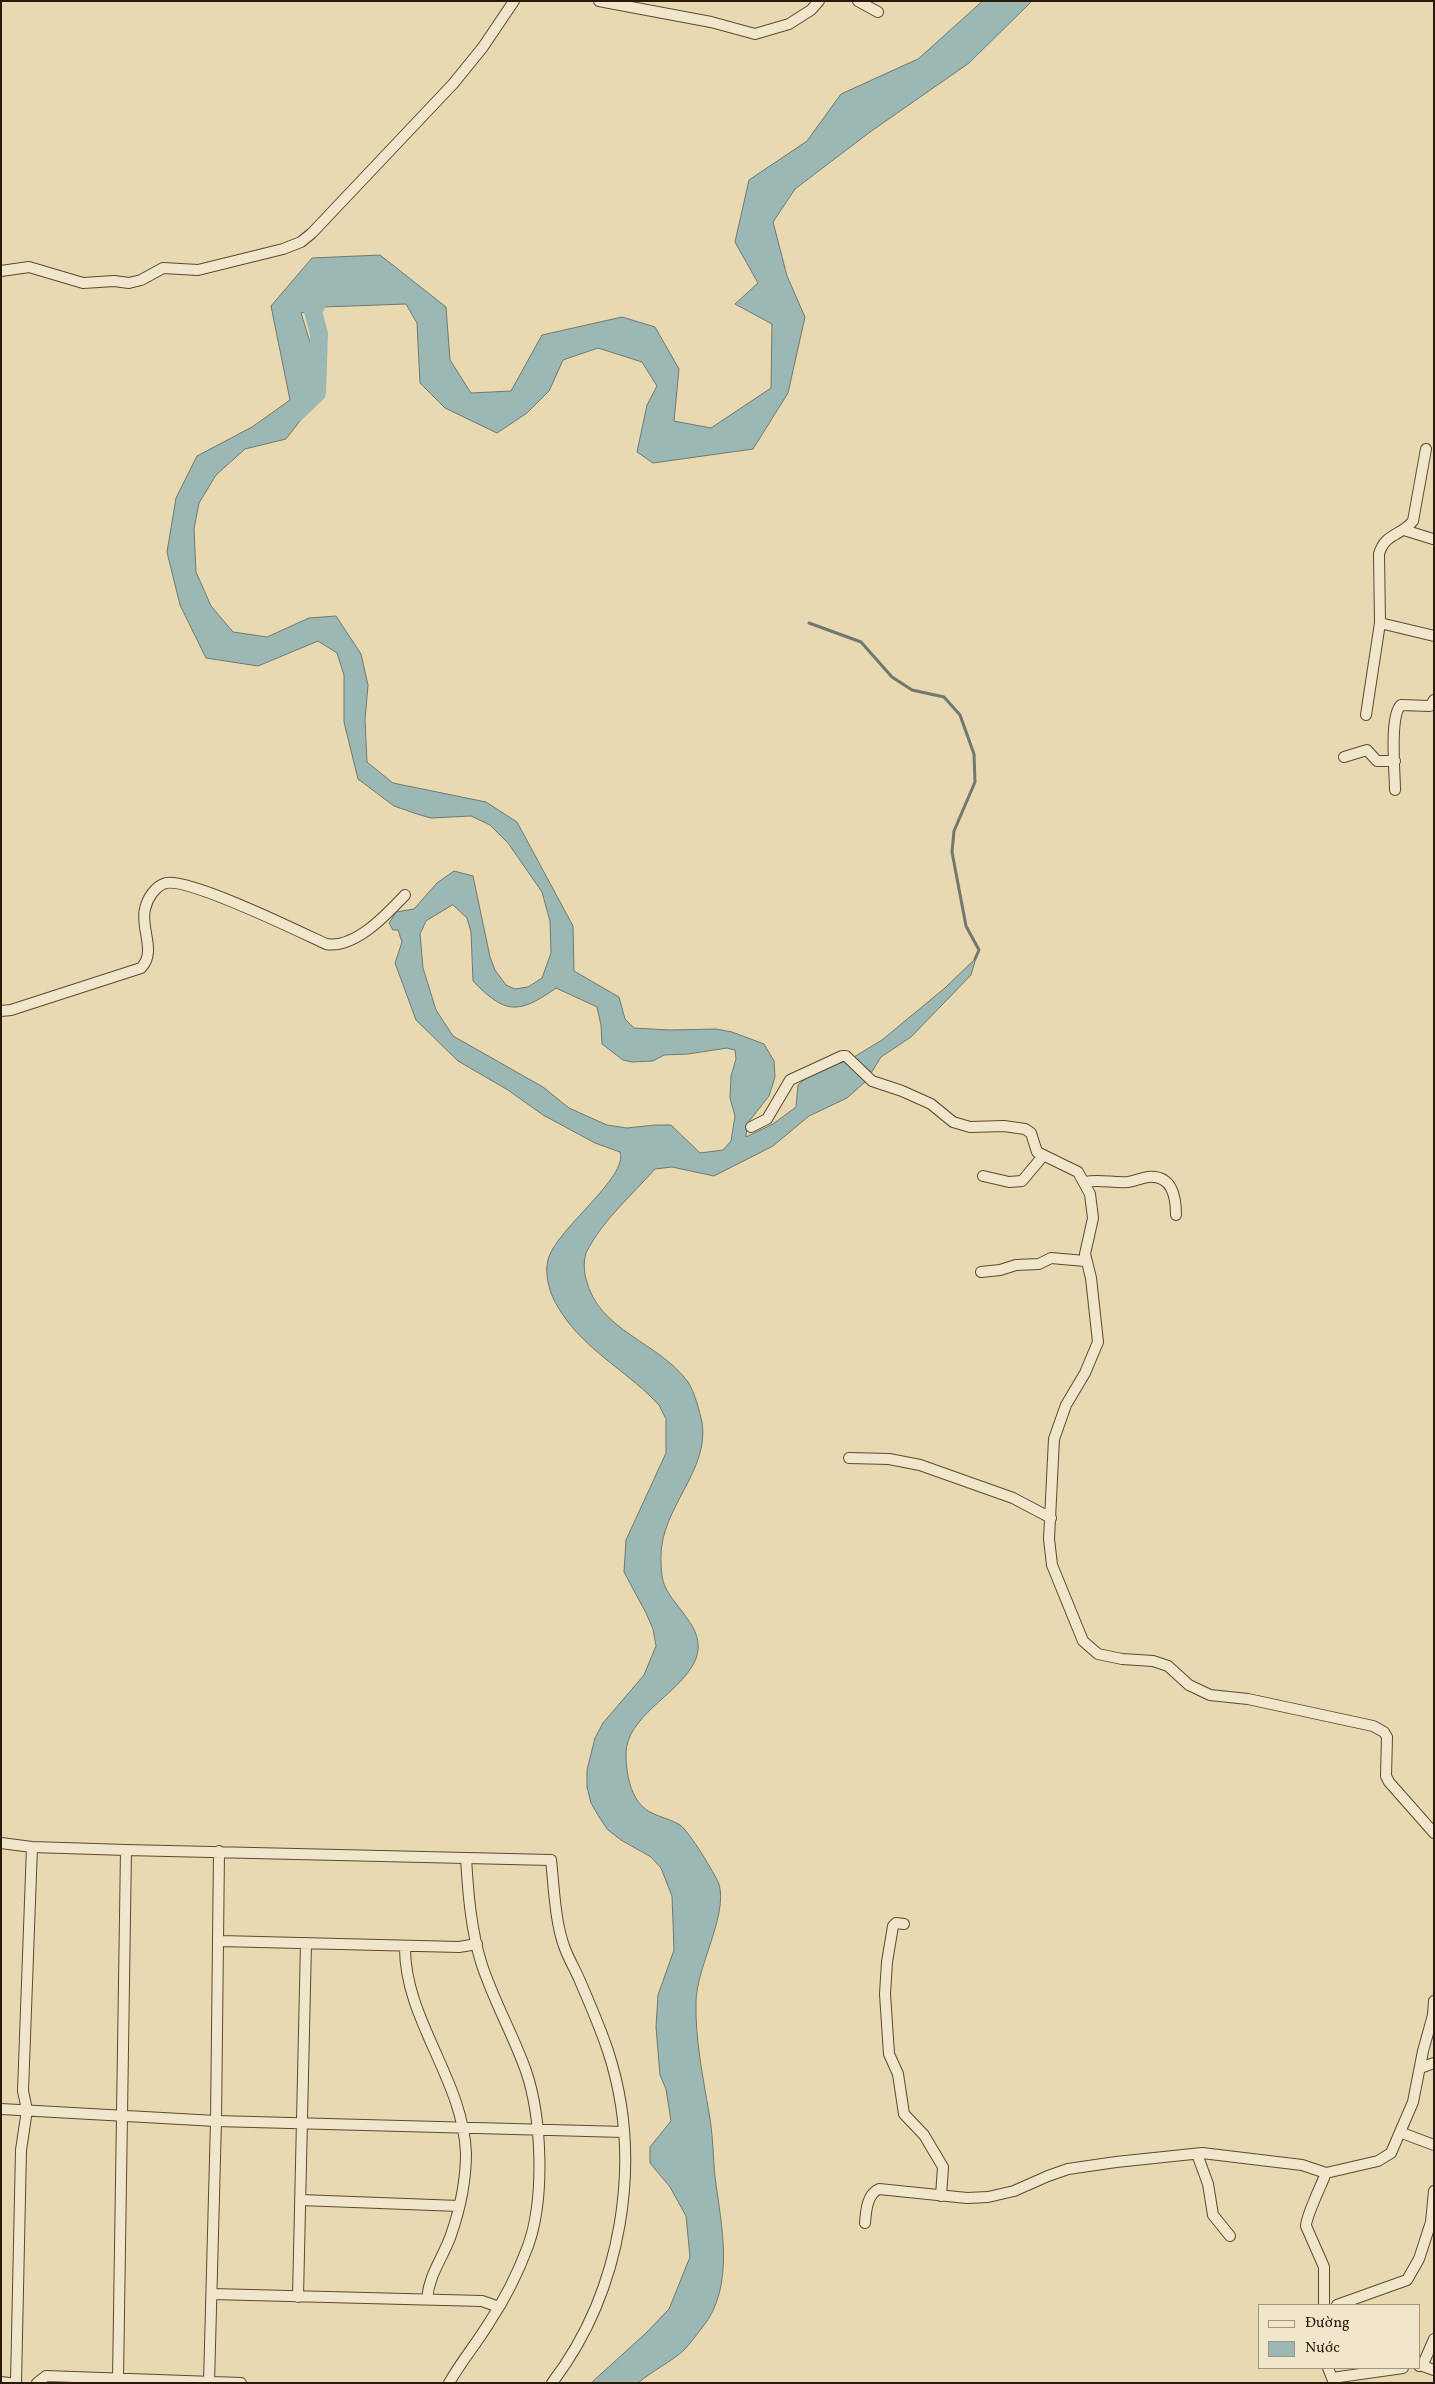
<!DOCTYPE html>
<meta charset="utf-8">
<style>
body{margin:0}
#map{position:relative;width:1435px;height:2384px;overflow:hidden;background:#e8d9b1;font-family:Vollkorn,serif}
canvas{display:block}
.frame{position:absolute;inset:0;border:2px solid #2d190b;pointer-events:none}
.legend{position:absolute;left:1258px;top:2304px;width:162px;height:65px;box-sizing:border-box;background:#f0e6cc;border:1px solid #a2947f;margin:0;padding:6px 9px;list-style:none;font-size:15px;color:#2d190b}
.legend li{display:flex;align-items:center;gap:10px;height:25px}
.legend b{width:25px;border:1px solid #a2947f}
</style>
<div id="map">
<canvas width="1435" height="2384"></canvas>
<div class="frame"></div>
<ul class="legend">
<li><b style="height:6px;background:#f0e6cc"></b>Đường</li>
<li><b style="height:14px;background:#9bb8b5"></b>Nước</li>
</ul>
</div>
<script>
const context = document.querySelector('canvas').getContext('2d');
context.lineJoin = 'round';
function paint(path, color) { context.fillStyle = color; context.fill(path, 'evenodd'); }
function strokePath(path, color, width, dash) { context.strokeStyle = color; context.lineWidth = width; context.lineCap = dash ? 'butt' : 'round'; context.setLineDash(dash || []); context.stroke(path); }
const water = new Path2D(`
 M983,1H1032L969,63L870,132L795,189L773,222L787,276L805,317L788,393L753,449L653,463L637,452L647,405L657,386L642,362L598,348L563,360L549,391L527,413L497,433L445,408L420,383L417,323L406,304L323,307L301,313L316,362L313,404L286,439L245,449L216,475L199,503L194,529L196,572L211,606L233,632L267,637L309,618L336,616L361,654L368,685L365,720L367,762L393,783L486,802L517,822L573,926L574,971L619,997L625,1019L634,1028L669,1030L716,1029L732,1032L764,1044L774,1061L775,1077L769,1096L747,1124L746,1137L773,1124L796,1107L798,1085L814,1072L849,1060L882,1040L946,987L976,958L971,975L911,1037L881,1057L866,1081L847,1098L809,1116L773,1146L714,1176L672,1167L655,1169C632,1195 602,1221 587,1251C583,1259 584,1270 586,1279C599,1332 658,1341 688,1382C695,1393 699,1410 702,1422C710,1470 661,1508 661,1556C661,1565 661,1575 664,1584C674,1610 712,1631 693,1665C675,1696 627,1717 626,1753C626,1773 630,1799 648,1811C658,1817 671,1819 680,1825C689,1831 715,1874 719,1884C728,1915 697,1966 696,2001C695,2039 703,2077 709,2113C713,2134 713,2156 715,2177C721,2224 736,2286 702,2328C696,2335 690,2344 684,2350C671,2362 652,2371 638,2383H591L646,2333L669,2309L690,2257L686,2216L670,2187L650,2163V2147L671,2121L666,2089L660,2075L656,2027L658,1995L674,1950L672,1896L661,1868L651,1857L621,1840L608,1830L599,1817L591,1803L587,1787V1770L595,1738L603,1723L644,1675L656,1646L653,1629L646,1613L624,1572L626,1540L666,1453V1419L659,1405L648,1394C618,1366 579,1344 558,1307C550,1295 544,1274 548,1260C555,1230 629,1177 620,1152L595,1143L543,1115L508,1090L458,1061L416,1020L395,963L402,942L398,930H393L389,923L396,912L414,909L437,883L454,871L473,876L490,957L495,970L506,985L515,989L528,987L542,978L551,953L550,921L542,892L508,843L490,825L471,816L431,818L417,814L394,806L358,779L344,722V675L337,653L318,641L258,666L206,658L180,605L167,552L176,498L197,456L252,427L290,400L271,306L312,258L380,255L446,307L450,360L471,393L511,391L542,335L622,317L655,327L679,369L674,421L711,428L771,388L772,324L735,304L758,283L735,242L749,180L807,141L841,94L918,59ZM453,905L467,918L471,932L473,981C505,1014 518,1015 556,988L597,1007L601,1025L602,1044L623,1060L632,1062L653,1061L664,1055L688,1054L727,1048L735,1050L736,1059L731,1076L730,1098L735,1116L731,1141L723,1150L700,1153L671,1125H655L627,1128L607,1125L569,1108L543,1087L453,1036L436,1010L423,968L420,934L426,921Z`);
paint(water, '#9bb8b5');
strokePath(water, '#6f7871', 1);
strokePath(new Path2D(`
 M809,623L861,642L892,677L912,690L944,697L960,715L974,754L975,782L954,831L952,852L966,926L979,950L975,959`), '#6f7871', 3);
strokePath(new Path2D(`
 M296,413L317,393L319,334L313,311L326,289`), '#9bb8b5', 18);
const minor = new Path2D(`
 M599,1L711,22L755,34L789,24L811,10L819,1
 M858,1L878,12
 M1,271L29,267L83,283L114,281L129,283L141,280L163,268L198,270L283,249L301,242L312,233L453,84L483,47L514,1
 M1404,530L1433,539
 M1380,623L1434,636
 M1366,715L1380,623L1379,554C1385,533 1401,536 1413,521L1426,449
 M1344,757L1367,750L1377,761H1395
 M1395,790C1395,772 1389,716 1401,705L1430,706L1434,700
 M1,1011L11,1010L141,968C157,952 140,928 145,909C147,899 155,886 166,883C190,878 298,931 326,944C355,949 387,914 405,895
 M751,1127L767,1119L790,1080L842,1056H846L872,1081L902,1091L931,1104L953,1122L970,1127L1004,1126L1025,1129L1031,1133L1037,1152L1078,1172L1090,1194L1093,1218L1085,1254L1091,1278L1098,1342L1085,1373L1066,1405L1054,1439L1049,1539L1052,1565L1083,1641L1098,1654L1122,1659L1153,1661L1168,1666L1189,1685L1210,1695L1248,1699L1373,1726L1384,1732L1387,1737L1386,1776L1389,1782L1434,1833
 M983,1176L1009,1182L1022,1181L1043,1156
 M1085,1182C1099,1179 1113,1183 1128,1182C1135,1181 1141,1178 1148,1177C1172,1175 1176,1196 1176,1215
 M981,1272L1000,1270L1016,1265L1039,1264L1051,1258L1085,1261
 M849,1458L889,1459L920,1465L1013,1498L1051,1518
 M1,1843L32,1847L126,1850L551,1860C554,1887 555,1921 564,1946C568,1958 575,1969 580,1981C590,2004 600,2027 608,2051C644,2161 622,2291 552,2383
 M904,1924L896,1923L893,1926L887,1962L885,1994L889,2054L898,2074L904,2114L924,2135L943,2167L941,2196
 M220,1941L459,1947L477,1944
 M405,1946C404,2019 463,2079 466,2153C466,2181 460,2209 451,2235C443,2258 429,2274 427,2299
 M1420,2068L1434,2063
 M1,2109L216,2121L624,2132
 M1402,2133L1434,2145
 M1197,2154L1208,2184L1213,2215L1230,2236
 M300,2200L459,2206
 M865,2223C866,2211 867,2194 879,2189L967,2198L988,2197L1014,2191L1048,2176L1068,2169L1116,2162L1202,2153L1302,2165L1326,2173L1378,2161L1391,2153L1413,2102L1423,2051L1433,2015L1434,2001
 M212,2294L482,2301L499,2307
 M298,2297L306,1943
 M1324,2305V2267L1306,2226C1306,2216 1321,2186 1326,2173
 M1337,2305L1407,2280L1419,2259L1431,2222L1434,2191
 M1420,2365L1434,2370
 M1419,2366L1424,2362L1434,2339
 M1328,2368L1334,2383
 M1332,2378L1403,2368
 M118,2380L126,1850
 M1,2382L9,2383
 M16,2383L21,2150L27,2110L23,2091L32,1847
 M37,2383L46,2376L241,2383
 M209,2383L216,2121L219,1851
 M449,2383C461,2362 476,2344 489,2323C505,2299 518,2273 528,2246C545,2199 542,2118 526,2071C513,2034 493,2000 481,1962C471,1929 468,1893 466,1858`);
strokePath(minor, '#5c4934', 12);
strokePath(minor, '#f0e6cc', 10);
</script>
